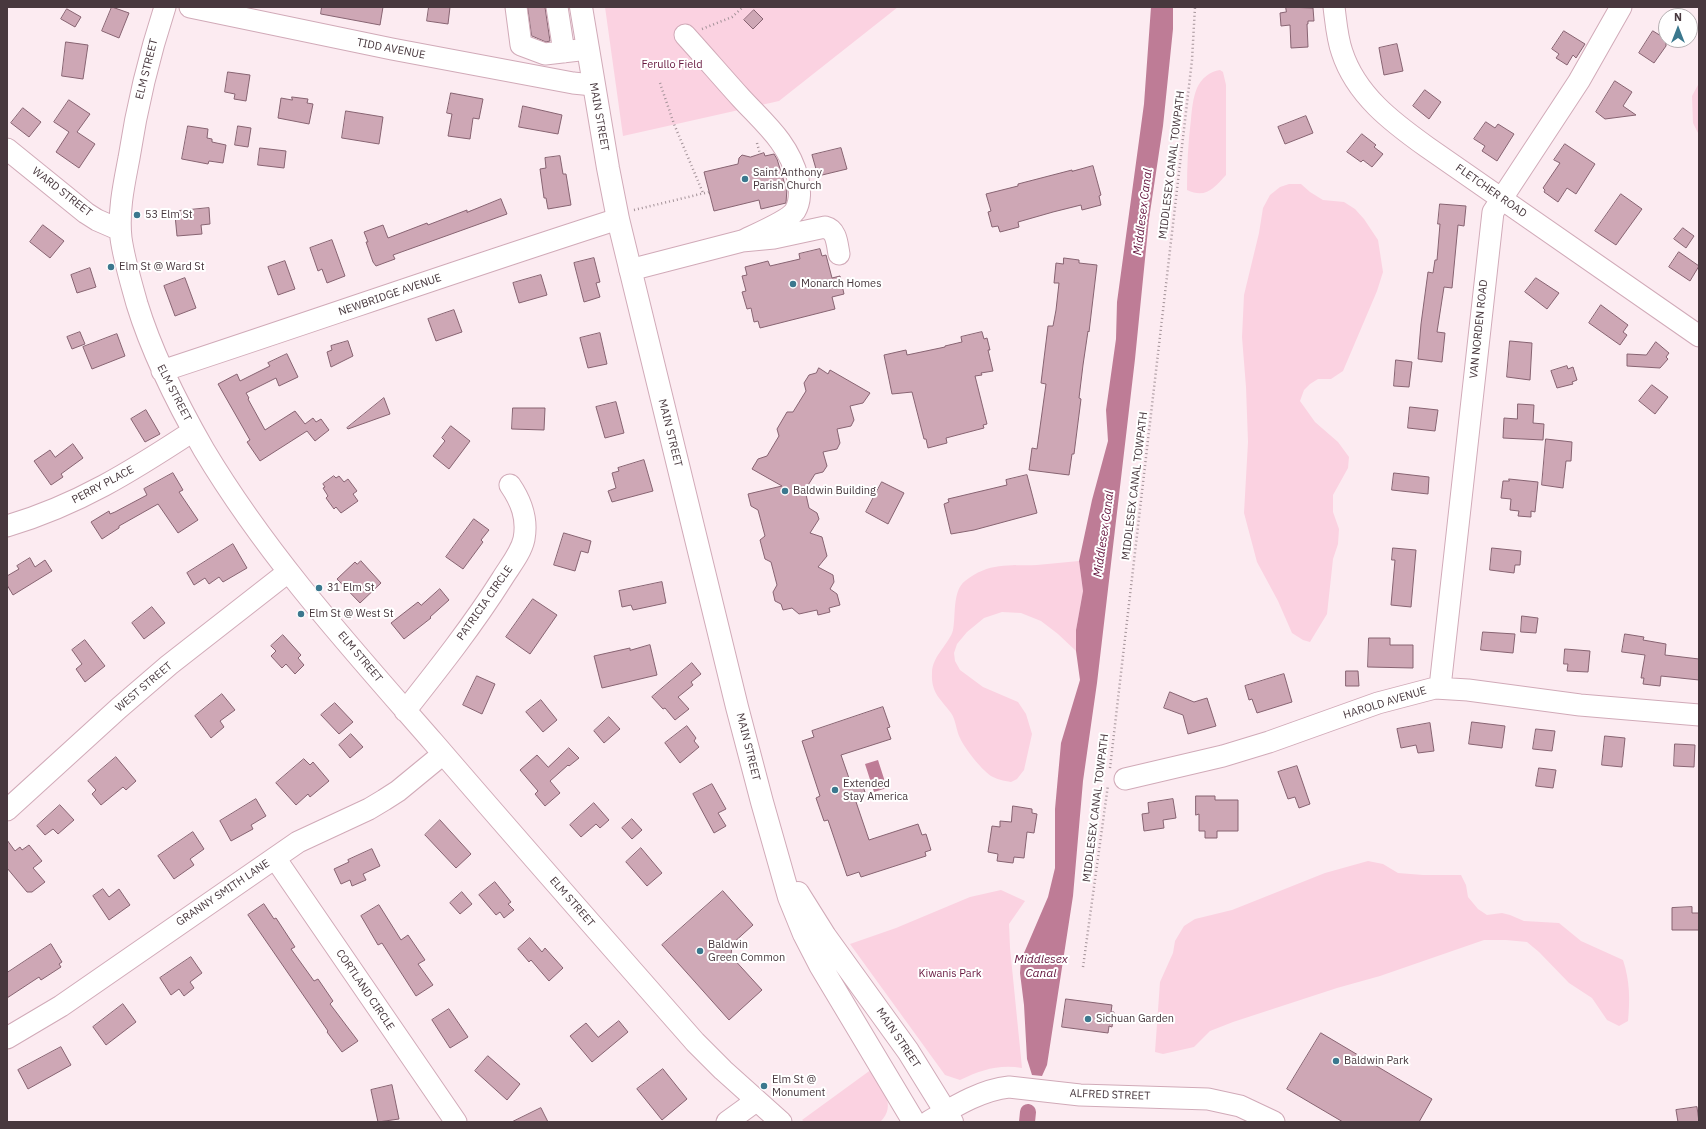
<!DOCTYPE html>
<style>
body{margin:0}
#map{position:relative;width:1706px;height:1129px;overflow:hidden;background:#fcebf1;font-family:"IBM Plex Sans",sans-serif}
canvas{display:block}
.frame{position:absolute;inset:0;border:8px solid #48383e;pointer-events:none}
.north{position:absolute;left:1658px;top:8px;width:40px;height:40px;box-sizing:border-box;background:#fff;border:1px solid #b6afb2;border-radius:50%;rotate:0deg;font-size:11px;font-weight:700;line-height:16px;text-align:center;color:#48383e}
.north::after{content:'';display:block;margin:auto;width:14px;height:18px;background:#3b788e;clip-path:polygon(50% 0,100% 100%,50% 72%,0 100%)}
</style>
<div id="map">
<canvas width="1706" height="1129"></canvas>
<div class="frame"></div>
<div class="north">N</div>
</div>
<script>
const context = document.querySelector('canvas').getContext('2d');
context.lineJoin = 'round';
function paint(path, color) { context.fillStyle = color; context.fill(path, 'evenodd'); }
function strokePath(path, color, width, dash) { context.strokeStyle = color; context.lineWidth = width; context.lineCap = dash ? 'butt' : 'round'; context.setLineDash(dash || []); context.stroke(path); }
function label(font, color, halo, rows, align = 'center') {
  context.font = font + ' "IBM Plex Sans",sans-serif'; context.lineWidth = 4; context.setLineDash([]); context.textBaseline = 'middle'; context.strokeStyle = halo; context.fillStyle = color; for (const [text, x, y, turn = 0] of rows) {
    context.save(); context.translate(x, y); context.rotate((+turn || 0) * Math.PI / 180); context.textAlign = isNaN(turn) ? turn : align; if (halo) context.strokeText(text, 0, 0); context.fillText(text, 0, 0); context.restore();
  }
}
paint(new Path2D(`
 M605,7H898L779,101L623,136Z
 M1220,70L1223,72L1226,85V175C1214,188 1206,199 1187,190C1187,166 1188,142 1191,119C1192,108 1193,98 1197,88C1201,79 1210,71 1220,70Z
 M1699,83V135L1693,123L1692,96Z
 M1289,184H1301L1310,192L1323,200L1344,202L1355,209L1364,219L1378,240L1383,272L1377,291L1343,371L1331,379H1318L1310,384L1304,390L1300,401L1315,422L1338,442L1349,457L1348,468L1333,495V512L1339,529L1338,544L1333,559L1327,614L1310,642L1303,640L1292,633L1278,601L1257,562L1244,513L1248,442L1246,387L1242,337L1244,295L1259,233L1263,208L1270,195L1280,187Z
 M1079,561L1083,591L1076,630V651L1058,634L1041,621L1021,613L1002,612L984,618L967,632L957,644L954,653L955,661L960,670L983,687L1018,702L1026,714L1032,734L1024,770L1017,779L1011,782C1004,781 996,779 991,776C981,769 965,749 960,738C956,730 956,720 951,713C940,698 931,693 932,673C932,656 950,643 953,630C956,617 952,591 965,581C989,562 1008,566 1037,565C1051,564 1065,562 1079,561Z
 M1368,861L1383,864L1398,873L1423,875H1461L1466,885L1468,897L1478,909L1487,915L1502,913L1510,915L1524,921L1559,923L1581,941L1623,960C1630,981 1630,1000 1628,1021L1619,1026L1607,1020L1592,998L1569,983L1539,952L1527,942L1506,940H1484L1380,976L1337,988L1233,1022L1210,1031L1194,1047L1163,1054L1155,1052L1160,982L1173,953L1175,941L1184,926L1195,919L1232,910L1325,873Z
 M1001,890L1025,901L1009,924L1010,948L1022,1068C999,1064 981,1070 960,1080L945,1075L850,944L896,928L970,897Z
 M872,1069C881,1086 898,1106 880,1122H805L802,1120Z`), '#fbd2e1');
paint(new Path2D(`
 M1151,7H1173V29L1163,126L1149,219L1135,359L1097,683L1083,781L1073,896L1047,1065L1042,1076L1032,1075L1027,1059L1024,1005L1020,973L1021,960L1048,897L1055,868V809L1061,743L1080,680L1076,651V630L1083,591L1079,561L1092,500L1108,441L1106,410L1116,339L1117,302L1144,104Z
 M878,760L887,788L874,792L865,764Z`), '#be7c96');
strokePath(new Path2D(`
 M1027,1122L1028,1112`), '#be7c96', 16);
const building = new Path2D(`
 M112,7L129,13L119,38L102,31Z
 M322,7H383L380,25L321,14Z
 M429,7H450L448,24L427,21Z
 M528,7H545L550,41L546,42L532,36Z
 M1286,7L1313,8L1314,21H1308V24H1307L1308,47L1291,48L1290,25L1281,26L1280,13L1286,12Z
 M67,9L81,17L75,27L61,19Z
 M754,10L763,19L753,29L744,20Z
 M1564,31L1585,44L1576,58L1573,55L1567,65L1556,58L1559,54L1552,49Z
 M1653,31L1666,39V46L1654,63L1639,53Z
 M66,42L88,45L83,79L62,76Z
 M1397,44L1403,71L1384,75L1379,48Z
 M228,72L250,75L246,101L234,99L235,94L225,92Z
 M1615,81L1632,92L1623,106L1636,115L1605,119L1596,112Z
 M1425,90L1441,102L1429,119L1413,106Z
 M451,93L483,99L479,119L473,118L470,139L448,136L452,114L447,113Z
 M292,97L308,99L307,103L313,104L309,124L278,118L281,98L292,100Z
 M69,100L90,114L77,132L95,144L79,168L56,152L69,132L54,122Z
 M523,106L562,115L558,134L519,127Z
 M23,108L41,122L29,137L11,123Z
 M346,111L383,117L379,144L342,138Z
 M1306,116L1313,133L1285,144L1278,127Z
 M1486,122L1495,128L1498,124L1514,134L1497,161L1482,151L1485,146L1474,139Z
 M188,126L208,129L207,138L212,139V142L226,145L223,163L209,161L208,164L182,159Z
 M238,126L251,128L248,147L235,145Z
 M1362,134L1376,145L1374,147L1383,154L1372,167L1363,160L1361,162L1347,152Z
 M1565,144L1595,164L1576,194L1567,188L1558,202L1544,192L1545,190L1543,188L1560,163L1554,160Z
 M260,148L286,151L284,168L258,165Z
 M841,148L847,169L818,176L812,155Z
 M764,153L765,156L774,154L777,159L786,188H787L786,203L761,209L759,200L714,211L704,172L738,164L739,158L742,155L750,157Z
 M560,156L563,174H566L571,205L548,209L546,198H544L540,169L546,168L545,158Z
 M1093,166L1101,195L1099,196L1101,205L1082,210L1081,205L1053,212L1018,222L1019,227L1000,232L998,226L992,227L988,212L991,211L986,194L1018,186V184L1072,170V171Z
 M1621,194L1642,209L1616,245L1595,231Z
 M501,199L507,214L393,255L395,259L376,266L373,262L366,242H368L364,232L383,225L388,238L427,223L428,225L467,210V212Z
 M1440,204L1466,206L1464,226L1458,225L1452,288L1444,287L1437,332L1445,333L1442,362L1418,359L1421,324L1428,272L1433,273L1435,260H1437L1440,224H1438Z
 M209,208L210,224L201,225L202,234L177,236L175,215H180L179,211Z
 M43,225L64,241L50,258L30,242Z
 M1683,228L1694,236L1686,248L1674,239Z
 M332,240L345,276L327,283L322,269L318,271L310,248Z
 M820,249L822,256L826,255L832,278L840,276L844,294L832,297L835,309L760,328L758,321L754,322L751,308L747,309L742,292L746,291L742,276L747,275L745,267L768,261L770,266L800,259L799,254Z
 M1679,252L1699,266L1690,281L1669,267Z
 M594,258L600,282L596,283L600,297L584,302L574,263Z
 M1064,258L1079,260V263L1097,265L1089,332L1088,331L1083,365L1079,398L1081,399L1074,454H1072L1069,475L1029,470L1032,448L1037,449L1046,384L1041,383L1048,326H1053L1056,310L1059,283H1054L1056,263L1063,264Z
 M285,261L295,289L278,295L268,267Z
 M90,268L96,287L77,293L71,275Z
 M541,275L547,295L519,303L513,283Z
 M185,278L196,308L175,316L164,286Z
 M1536,278L1559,293L1547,309L1525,292Z
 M1601,305L1628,325L1623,332L1627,335L1620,345L1589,323Z
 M454,310L462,332L436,341L428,319Z
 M80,332L85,344L72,349L67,337Z
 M982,332L984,339L987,338L990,350H988L993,371L981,373L982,375L975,376L987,424L983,425L984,428L946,438L947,443L928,448L926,439H924L912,392L892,394L884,355L906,350L907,355L945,347V346L962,342L961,337Z
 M600,333L607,364L588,368L580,338Z
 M117,334L125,356L92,369L83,347Z
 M348,341L353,356L331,367L327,352L332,350L331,346Z
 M1510,341L1532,343L1530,380L1507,377Z
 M1656,342L1669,353L1666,357L1668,359L1660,368L1627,366V354L1646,355Z
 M287,354L298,377L279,386L276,378L246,393L249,398L248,399L265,430L295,411L305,424L313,418L316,422L321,419L329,430L315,441L307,431L260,461L247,442L250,440L218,384L237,374L240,381L270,366L268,363Z
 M1396,360L1412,362L1409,387L1394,386Z
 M1567,366L1568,369L1573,367L1577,380L1572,382L1573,384L1557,388L1551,371Z
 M819,368L828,374L830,370L870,393L863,403L850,406L854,420L851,426L837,429L840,443L837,449L823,452L827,466L823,472L815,474L805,490L809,508L817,513L819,519L810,533L822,537L827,556L818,567L833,575L834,582L830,589L837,594L840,605L829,608L830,612L818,615L817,610L799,614L792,608L783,610L781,604L775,601L773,592L777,585L771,562L765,559L760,540L765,536L758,510L751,506L748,494L782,486L752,469L758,459L767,456L779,436L777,429L787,412H793L806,391L804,383L809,375L816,373Z
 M1652,385L1668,397L1655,414L1639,401Z
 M384,398L390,414L348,429L347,428Z
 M616,402L624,433L605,438L596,407Z
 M1518,404L1534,405L1533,423L1544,424L1543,440L1503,438L1504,418L1517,419Z
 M1410,407L1438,410L1435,431L1408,428Z
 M513,408H545L544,430L512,429Z
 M146,410L160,434L145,442L131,419Z
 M451,426L470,441L449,469L433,456L445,441L442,438Z
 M1546,439L1572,442L1571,461H1566L1563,488L1542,485Z
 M73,444L83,458L61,474L63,477L51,485L34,461L50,450L55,457Z
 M644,460L653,491L612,502L608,491L616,488L612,473L619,471L618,468Z
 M173,473L183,490L179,492L198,520L178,533L158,504L119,526V528L102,539L91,522L109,511L110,514L115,512L147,495L144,489Z
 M1394,473L1429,477L1428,494L1392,490Z
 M1027,475L1037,513L974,530L951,534L944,504L949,502L948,499L1007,485L1006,480Z
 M334,476L336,478L339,476L344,482L348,479L357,491L353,494L358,501L341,513L336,507L334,509L326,498L328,496L323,488L325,487L323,484Z
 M1509,479L1538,482L1535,512L1531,511V517L1518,516L1519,511L1510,510L1511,499L1501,498L1503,481H1509Z
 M882,482L904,493L888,524L866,512Z
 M474,519L489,530L481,540L483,542L463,569L446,557Z
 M564,533L591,541L588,553L581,551L575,571L554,565Z
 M233,544L247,568L223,582L219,577L209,584L205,578L194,585L187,573Z
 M1393,548L1416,550L1411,607L1391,605L1395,560H1392Z
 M1492,548L1521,551L1520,565H1515L1514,573L1490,570Z
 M30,558L35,567L45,560L52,571L13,595L7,585V576L19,569L17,566Z
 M361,561L381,583L360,603L337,579L355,562L357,564Z
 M662,582L666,603L633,610L631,605L622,607L619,591Z
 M440,589L449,600L430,617L431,618L404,639L391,623L418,602L421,605Z
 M533,599L557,615L530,654L506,637Z
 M152,607L165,623L144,639L132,623Z
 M1522,616L1538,618L1536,633L1521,632Z
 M1483,632L1515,634L1513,653L1481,650Z
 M1625,634L1644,637L1643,640L1666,644L1665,655L1699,659V680L1661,676L1660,686L1643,684L1644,678H1641L1645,655L1622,652Z
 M283,635L301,655L298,658L304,665L295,674L286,664L282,668L271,656L276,651L271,646Z
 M1369,638H1390V645H1413V668L1368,667Z
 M85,640L105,666L85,682L76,669L82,664L72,650Z
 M650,645L657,675L602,688L594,656L630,648V650Z
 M1565,649L1590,651L1588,672L1567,671L1568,664H1564Z
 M692,663L701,674L691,682L693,685L678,697L689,709L675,720L665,708L663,709L652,697Z
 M1346,671H1358L1359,686H1346Z
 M1284,674L1292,702L1257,713L1252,699L1249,700L1245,686Z
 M477,676L495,684L482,714L463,705Z
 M1170,692L1194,702L1207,698L1216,726L1188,734L1183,715L1164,708Z
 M222,694L235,710L220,721L224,727L211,738L195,716Z
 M541,700L557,720L543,732L526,712Z
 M335,703L353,722L339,734L321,715Z
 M883,707L890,727L887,728L891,739L841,755L851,784L861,781L865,792L854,796L869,840L918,824L922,835L926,834L931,850L925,852L926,856L861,877L859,872L847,876L828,820L824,821L816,798L820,796L802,741L814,737L812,731Z
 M609,717L620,729L604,743L594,731Z
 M1472,722L1505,726L1502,748L1469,744Z
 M1430,723L1434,751L1418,753L1416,745L1401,748L1397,729Z
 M687,726L696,738L694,741L699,747L680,763L665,743Z
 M1536,729L1555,731L1552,751L1533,749Z
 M351,734L363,747L350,758L339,745Z
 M1605,736L1625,738L1622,767L1602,765Z
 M1675,744L1695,745L1694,767L1674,766Z
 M569,748L579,758L569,766L568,765L550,781L560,793L545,806L535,794L538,791L520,770L537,755L548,767Z
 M116,757L136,781L126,790L123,787L101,805L92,794L96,790L88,781Z
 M304,759L310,765L313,762L329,781L310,797L308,794L296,805L276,783Z
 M1297,766L1310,804L1299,808L1295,797L1288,799L1278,772Z
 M1539,768L1556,770L1553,788L1536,786Z
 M712,784L726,809L718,813L726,826L714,833L693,794Z
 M1196,796H1215V800H1238V831H1217V838H1205V831H1199V814L1196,815Z
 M256,799L266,816L251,825L253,829L231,841L220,821Z
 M1173,799L1176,818L1163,820L1164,828L1144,831L1142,814L1149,813L1148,803Z
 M594,803L609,820L600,828L596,824L581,837L570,825Z
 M60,805L74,820L58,834L53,829L45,835L37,826Z
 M1013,806L1032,809V813L1037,814L1034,833L1027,832L1024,858L1014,857L1013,863L997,861L998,854L988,852L992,826L1000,827V821L1011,822Z
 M632,819L642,830L632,839L622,828Z
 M440,820L471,854L456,868L425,835Z
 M193,832L204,849L190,859L194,865L174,879L158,856Z
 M7,840L15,851L20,847L22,850L29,845L42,861L33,868L45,882L32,892H27L7,868Z
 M641,848L662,873L647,886L626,862Z
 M372,849L380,866L363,874L366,880L352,886L350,880L341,884L334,869L349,862L348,860Z
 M495,882L511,902L508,904L514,910L504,918L500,912L496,915L479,895Z
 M103,889L109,897L119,889L130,905L109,920L93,896Z
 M723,891L753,925L732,944L731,956L762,990L729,1020L662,945Z
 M462,892L472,904L460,914L450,903Z
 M264,904L274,919L276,918L295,947L291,949L314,981L318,979L333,1001L330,1004L358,1041L342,1052L327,1032L328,1031L248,915Z
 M379,905L401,940L408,935L425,960L418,964L433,985L416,996L382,943L378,945L361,916Z
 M1692,907V913H1699V930H1672V908Z
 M530,938L542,952L545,948L563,968L549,981L531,960L529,962L518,949Z
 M51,944L62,962L59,964L61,967L41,980L39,977L7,998V973Z
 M191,957L202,973L190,982L194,988L184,996L179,989L171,995L160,978Z
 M1066,999L1112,1005L1111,1012H1114L1112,1027L1109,1026L1108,1033L1062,1027Z
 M123,1004L136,1022L106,1045L93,1027Z
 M449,1009L468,1037L450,1048L432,1020Z
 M619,1021L628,1032L592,1062L570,1036L586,1023L598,1037Z
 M1321,1033L1432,1099L1419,1122H1343L1287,1089Z
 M61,1047L71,1065L28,1089L18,1070Z
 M488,1056L520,1084L507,1100L475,1071Z
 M663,1069L687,1099L662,1120L637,1089Z
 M392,1085L399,1119L378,1122L371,1090Z
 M1697,1107L1699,1122H1678L1676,1110Z
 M541,1108L548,1122H512Z`);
paint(building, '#cea7b5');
strokePath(building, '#876371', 1);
const minor = new Path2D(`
 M165,7C149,56 137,106 129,158C124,184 118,211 121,238C124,260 131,282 137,304C153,356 177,403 204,450C268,557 352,649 434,743C520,843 608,943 695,1042L723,1070L781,1122
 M190,7L392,49L573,83L593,85
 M516,7L521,45L545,54L588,49
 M557,7L564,52
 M1334,7C1336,22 1337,38 1342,52C1356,95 1392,122 1427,147L1699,336
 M685,35C704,56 722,77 741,98C765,124 789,143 798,179C800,190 801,201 795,211C788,221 754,235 742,241
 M7,149L86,213L97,220L120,230
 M630,270L742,241L774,238L825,227C837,230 837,244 839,254
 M162,371C314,321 465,268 618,219
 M7,526C78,505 132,471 193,431
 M1440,687L1493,212L1579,81L1621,7
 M405,711C439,668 473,625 502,579C510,566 521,553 524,539C528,518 521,501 510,485
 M1125,779L1223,756L1269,742L1378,703L1435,688L1468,690L1580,705L1699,715
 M7,810L119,708L169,665L288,572
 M275,858L456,1122
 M7,1038L61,1006L298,842L369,809L384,800L398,791L443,754
 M727,1122L756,1101
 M928,1122C952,1108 980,1090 1009,1087L1080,1095L1208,1099L1240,1106L1274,1122`);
const major = new Path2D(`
 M581,7L608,168L618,219L737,707L762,802L789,897L804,934L820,965L914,1122
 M798,893L825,936L908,1051L952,1122`);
strokePath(minor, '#d1aab8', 23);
strokePath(major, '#d1aab8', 24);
strokePath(new Path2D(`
 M702,29L732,17L743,7
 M660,83L674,124L703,193
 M757,143L760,154
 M634,210L709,192
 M1110,768L1192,60L1195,7
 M1083,967L1108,785`), '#a39298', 2.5, [1, 3]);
strokePath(minor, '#fff', 21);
strokePath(major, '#fff', 22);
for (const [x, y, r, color] of [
 [745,179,4,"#3b788e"],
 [137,215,4,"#3b788e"],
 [111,267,4,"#3b788e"],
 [793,284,4,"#3b788e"],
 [785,491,4,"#3b788e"],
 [319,588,4,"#3b788e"],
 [301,614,4,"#3b788e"],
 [835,790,4,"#3b788e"],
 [700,951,4,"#3b788e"],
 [1088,1019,4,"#3b788e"],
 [1336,1061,4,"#3b788e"],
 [764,1086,4,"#3b788e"]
]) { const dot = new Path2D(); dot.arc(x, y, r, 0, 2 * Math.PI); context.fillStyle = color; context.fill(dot); strokePath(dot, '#fff', 1.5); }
label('11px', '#48383e', '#fff', [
 ["TIDD AVENUE",391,49,11],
 ["ELM STREET",147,69,-76],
 ["MAIN STREET",599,117,80],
 ["MIDDLESEX CANAL TOWPATH",1172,165,-83],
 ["FLETCHER ROAD",1491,191,35],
 ["WARD STREET",62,192,38],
 ["NEWBRIDGE AVENUE",390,295,-19],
 ["VAN NORDEN ROAD",1479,329,-84],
 ["ELM STREET",174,393,63],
 ["MAIN STREET",670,433,76],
 ["PERRY PLACE",103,485,-28],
 ["MIDDLESEX CANAL TOWPATH",1135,486,-83],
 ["PATRICIA CIRCLE",485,603,-55],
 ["ELM STREET",360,657,50],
 ["WEST STREET",144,687,-40],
 ["HAROLD AVENUE",1385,703,-17],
 ["MAIN STREET",748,747,76],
 ["MIDDLESEX CANAL TOWPATH",1096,808,-83],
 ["GRANNY SMITH LANE",223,893,-34],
 ["ELM STREET",572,902,49],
 ["CORTLAND CIRCLE",365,990,56],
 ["MAIN STREET",898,1038,56],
 ["ALFRED STREET",1110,1095,2]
]);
label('11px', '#67183f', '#fff', [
 ["Ferullo Field",672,65],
 ["Kiwanis Park",950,974]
]);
label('11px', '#48383e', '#fff', [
 ["Saint Anthony",753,173],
 ["Parish Church",753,186],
 ["53 Elm St",145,215],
 ["Elm St @ Ward St",119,267],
 ["Monarch Homes",801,284],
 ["Baldwin Building",793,491],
 ["31 Elm St",327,588],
 ["Elm St @ West St",309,614],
 ["Extended",843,784],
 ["Stay America",843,797],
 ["Baldwin",708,945],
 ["Green Common",708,958],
 ["Sichuan Garden",1096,1019],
 ["Baldwin Park",1344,1061],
 ["Elm St @",772,1080],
 ["Monument",772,1093]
], 'left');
label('italic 12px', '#64153d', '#fff', [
 ["Middlesex Canal",1143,212,-83],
 ["Middlesex Canal",1104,534,-82],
 ["Middlesex",1041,960],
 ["Canal",1041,974]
]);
</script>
